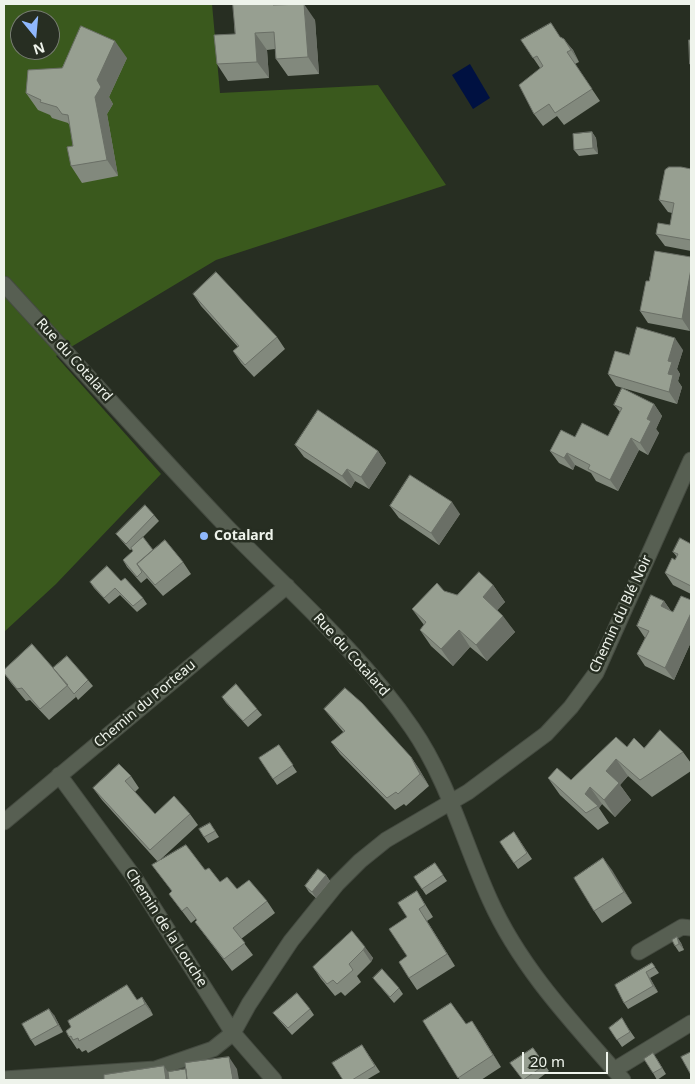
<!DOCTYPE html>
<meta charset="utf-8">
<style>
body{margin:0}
#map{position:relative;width:695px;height:1084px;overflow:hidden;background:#272e22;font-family:"Noto Sans",sans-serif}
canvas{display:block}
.frame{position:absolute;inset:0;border:5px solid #eef3eb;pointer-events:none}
.north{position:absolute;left:10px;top:10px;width:50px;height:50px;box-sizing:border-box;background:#272e22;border:1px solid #777d72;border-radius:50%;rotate:163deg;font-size:14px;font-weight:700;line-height:20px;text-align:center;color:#eef3eb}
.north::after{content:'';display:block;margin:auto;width:18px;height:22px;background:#8fb8fd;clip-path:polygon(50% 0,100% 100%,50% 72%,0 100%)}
.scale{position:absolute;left:522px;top:1052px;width:86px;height:22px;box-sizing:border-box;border:2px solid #eef3eb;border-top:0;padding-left:6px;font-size:15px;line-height:18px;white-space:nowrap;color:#eef3eb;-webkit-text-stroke:4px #272e22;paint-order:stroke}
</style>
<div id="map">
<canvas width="695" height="1084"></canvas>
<div class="frame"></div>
<div class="north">N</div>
<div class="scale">20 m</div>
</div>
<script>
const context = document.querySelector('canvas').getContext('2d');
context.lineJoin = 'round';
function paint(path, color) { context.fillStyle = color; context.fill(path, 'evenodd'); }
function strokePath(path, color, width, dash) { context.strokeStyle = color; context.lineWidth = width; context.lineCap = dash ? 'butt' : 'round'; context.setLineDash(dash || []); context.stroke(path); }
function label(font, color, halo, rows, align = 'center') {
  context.font = font + ' "Noto Sans",sans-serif'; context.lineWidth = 5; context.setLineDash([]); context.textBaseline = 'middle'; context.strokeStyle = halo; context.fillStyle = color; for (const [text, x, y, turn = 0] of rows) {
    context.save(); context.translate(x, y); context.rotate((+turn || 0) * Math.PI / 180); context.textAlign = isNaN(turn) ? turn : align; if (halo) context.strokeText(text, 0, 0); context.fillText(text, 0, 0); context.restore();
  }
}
paint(new Path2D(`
 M4,4H212L220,93L378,85L446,185L216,260L56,356L161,474L56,584L4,632ZM20,20H50V50H20Z`), '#3a591d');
paint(new Path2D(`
 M470,64L490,98L473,109L452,75Z`), '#001141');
const minor = new Path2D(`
 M4,284C77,364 150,446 225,525C289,591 360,652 412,728C448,780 464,843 490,900C521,969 574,1024 623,1080
 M59,775L134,877L233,1033L274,1080
 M4,822L287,586
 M639,952L682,927L691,928
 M614,1070L691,1023
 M4,1079L155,1069L213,1049L233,1033L249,1004L291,941L337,884L360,861L386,840L468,792L546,734L571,707L596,673L691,460`);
strokePath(minor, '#454b41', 17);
strokePath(minor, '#575f52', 15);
paint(new Path2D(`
 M233,4H281L315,20L319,74L288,76L276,59L275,49L267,50L269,78L228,81L217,64L235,34Z
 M561,37L573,50L579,62L575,64L600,101L564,125L557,116L543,126L534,114L540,68L521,40Z
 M127,58L109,97L113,104L107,114L118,176L82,183L71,166L73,146L70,126L68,123L52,118L50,115L38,110L26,93L62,68Z
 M592,132L596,138L598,154L579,156L574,150Z
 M691,169V251L665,246L656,234L670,225L672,213L668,212L659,200Z
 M655,251L690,331L648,323L640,311L649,281Z
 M193,294L277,337L285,349L254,377L241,363L233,351L238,347L201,306Z
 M683,350L677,369L680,374L678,381L682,387L677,404L616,386L608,374L629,355Z
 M654,404L662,416L656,429L659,433L648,455L639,450L618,491L596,481L591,473L575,465L573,470L559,463L550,451L575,437L608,436L620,412L614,405Z
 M295,445L378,451L386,463L369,489L355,481L351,488L304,457Z
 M390,506L460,514L439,545L399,518Z
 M154,515L159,521L141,539L153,550L183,562L191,574L163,596L146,577L147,578L141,583L127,567L123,560L133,551L132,549L130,550L121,540L116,534Z
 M691,544V594L673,585L665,573L675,560L677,557L673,552Z
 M121,581L143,598L147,604L137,612L120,595L109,604L94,588L90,582Z
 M493,585L505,602L497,610L515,632L487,661L470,647L453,666L431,646L420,630L424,625L412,609L444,591L457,595Z
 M691,600V642L674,680L645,666L637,654L645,638L637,626L664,601L671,611L673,612Z
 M53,668L88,680L93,686L78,700L75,695L76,697L49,720L30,700L26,701L11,683L4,673Z
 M222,697L257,709L262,715L248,727L226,703Z
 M324,709L411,757L419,769L429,786L406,806L404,804L395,810L340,754L331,742L344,733L333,720Z
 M279,745L297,772L277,785L259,758Z
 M627,747L683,752L691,763V771L652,797L628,776L620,785L631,800L615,817L602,804L599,808L609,823L598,830L560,795L548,778L571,780Z
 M131,776L139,788L135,792L155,814H190L198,825L160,860L205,870L220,882L267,901L275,913L241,939L253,955L232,971L195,922L197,921L196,919L191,923L169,894L172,891L152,865L158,862L102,800L93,788Z
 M214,829L219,837L208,843L204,837Z
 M514,832L532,859L518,869L500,842Z
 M603,858L632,903L602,923L594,911Z
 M439,869L447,881L426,895L414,877Z
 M326,875L330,881L316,898L309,892L305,886Z
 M417,891L433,917L427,921L455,966L417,990L409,978L407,956V917Z
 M352,931L373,958L371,962L357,976L361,982L345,996L341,992L335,996L321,979L313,967Z
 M677,937L681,943L684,950L679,952L675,946Z
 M652,963L659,973L650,978L658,992L628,1009L624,1003Z
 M373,978L399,988L403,994L394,1003Z
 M142,997L150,1009L153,1015L88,1053L86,1050L82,1052L79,1048L77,1049L69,1037Z
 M310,1009L314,1015L292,1035L278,1019L273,1013Z
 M54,1015L63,1032L35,1046L31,1040Z
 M423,1021L466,1024L480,1033L501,1067L481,1080H460Z
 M626,1025L635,1038L622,1047L609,1028Z
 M362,1045L380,1072L366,1080H343Z
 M533,1048L549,1071L537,1080H523Z
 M657,1059L666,1074L657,1080L653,1073Z`), '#82897d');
paint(new Path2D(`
 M304,4L315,20L319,74L308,57Z
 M255,33L267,50L269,78L257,62Z
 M564,39L573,50L579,62L571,50Z
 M115,41L127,58L109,97L113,104L107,114L118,176L107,160L95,97L97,80Z
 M592,132L596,138L598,154L593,148Z
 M691,269V325L690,331L682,319Z
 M675,338L683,350L677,369L680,374L678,381L682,387L677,404L669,392L668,361Z
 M654,404L662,416L656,429L659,433L648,455L640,443L647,419Z
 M631,438L639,450L618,491L610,480Z
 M378,451L386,463L369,489L361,477Z
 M567,453L575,465L573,470L564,458Z
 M347,469L355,481L351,488L342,476Z
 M452,502L460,514L439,545L431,533Z
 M493,585L505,602L495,613L483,597Z
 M664,601L672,613L661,606Z
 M691,613V642L674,680L665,668Z
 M503,616L515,632L487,661L476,645Z
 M459,630L470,647L453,666L441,649Z
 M411,757L419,769L429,786L420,774Z
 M616,759L628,776L620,785L631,800L615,817L604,800L606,771Z
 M590,787L602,804L599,808L585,794Z
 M603,858L612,870L632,903L624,892Z
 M326,875L330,881L316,898L312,892Z
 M419,909L427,921L455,966L447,954Z
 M677,937L681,943L684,950L679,944Z
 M365,947L373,958L371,962L363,950Z
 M646,972L650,978L658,992L653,986Z
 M142,997L150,1009L153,1015L145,1004Z
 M49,1009L54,1015L63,1032L58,1025Z
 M472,1021L480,1033L501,1067L493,1055Z
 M229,1057L237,1069L239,1080H233Z
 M164,1066L172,1078L173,1080H166Z`), '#6a6f66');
const building = new Path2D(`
 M233,4H273V5L304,4L308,57L276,59L274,32L255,33L257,62L217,64L214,35L235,34Z
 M551,23L560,37L564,39L571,50L567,52L592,89L555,113L549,104L534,114L519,85L543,66L537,56L533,58L521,40Z
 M81,26L115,41L97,80L101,87L95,97L107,160L71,166L67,147L73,146L68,115L62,114L57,107L40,102L41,100L26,93L28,70L62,68Z
 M689,40H691V64H690Z
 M592,132L593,148L574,150L573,134Z
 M669,167H681L691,169V240L656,234L658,223L670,225L674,203L659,200L665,170Z
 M655,251L691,257V269L682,319L640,311L646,281H649Z
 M216,272L277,337L245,365L233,351L239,346L193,294Z
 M637,327L675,338L668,361L672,362L668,374L673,375L669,392L608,374L615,351L629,355Z
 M622,388L654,404L647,419L651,421L640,443L631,438L610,480L588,469L590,465L567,453L564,458L550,451L561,430L575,437L582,423L608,436L622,408L614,405Z
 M318,410L378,451L361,477L347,469L342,476L295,445Z
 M410,475L452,502L431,533L390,506Z
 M145,505L154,515L126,544L116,534Z
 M143,537L153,550L137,564L142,572L137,577L123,560L133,551L131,548Z
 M680,538L691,544V586L665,573L672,558L675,560L678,554L673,552Z
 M165,540L183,562L155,585L137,564Z
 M107,566L121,581L125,578L143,598L133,606L115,588L104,598L90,582Z
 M479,572L493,585L483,597L503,616L476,645L459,630L441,649L420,630L426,622L412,609L437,583L444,591L457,595Z
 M651,595L664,601L661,606L673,612L681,596L691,600V613L665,668L637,654L649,631L637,626Z
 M32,644L68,685L40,709L22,688L17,689L4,673V670Z
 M67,656L88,680L74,694L53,668Z
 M236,684L257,709L243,721L222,697Z
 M345,688L362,703L411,757L420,774L398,794L396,792L387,798L331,742L345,731L324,709Z
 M660,730L683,752L640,780L616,759L606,771L619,783L604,800L590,787L585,794L598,806L586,813L548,778L557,768L571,780L616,737L627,747L634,738L644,748Z
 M279,745L293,765L273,779L259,758Z
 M119,764L131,776L125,781L155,814L174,796L190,814L150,850L93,788Z
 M210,823L215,831L204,837L199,829Z
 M514,832L527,853L514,863L500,842Z
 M186,845L205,870L209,868L220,882L227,877L237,889L249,880L267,901L233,928L245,943L224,959L195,922L197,920L187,907L182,911L169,894L172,891L152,865Z
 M603,858L624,892L594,911L574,878Z
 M435,863L443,875L422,889L414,877Z
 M318,869L326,875L312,892L305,886Z
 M417,891L425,905L419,909L447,954L409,978L399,962L407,956L389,929L407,917L398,903Z
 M352,931L365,947L363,950L349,964L353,970L337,984L333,980L327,984L313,967Z
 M677,937L679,944L675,946L672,940Z
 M652,963L655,967L646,972L653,986L624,1003L615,985Z
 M382,969L399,988L390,997L373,978Z
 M127,985L137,1000L142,997L145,1004L79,1041L78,1038L73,1040L71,1036L69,1037L66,1031L71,1027L68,1021Z
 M297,993L310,1009L288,1028L273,1013Z
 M451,1003L466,1024L472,1021L493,1055L458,1078L423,1021Z
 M49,1009L58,1025L31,1040L22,1024Z
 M622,1018L630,1032L617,1040L609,1028Z
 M362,1045L375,1066L352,1080H343L332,1063Z
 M533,1048L545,1065L523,1080L510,1063Z
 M691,1052V1075L681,1057Z
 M653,1053L662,1068L653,1073L644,1059Z
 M229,1057L233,1080H187L185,1063Z
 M164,1066L166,1080H104V1075Z
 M186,1069L187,1080H169L168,1072Z`);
paint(building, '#979f91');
strokePath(building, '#6a6f66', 1);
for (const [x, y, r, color] of [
 [204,536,5,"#8fb8fd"]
]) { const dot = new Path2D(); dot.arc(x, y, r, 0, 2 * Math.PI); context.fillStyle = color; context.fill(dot); strokePath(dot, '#272e22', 2); }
label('14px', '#eef3eb', '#272e22', [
 ["Rue du Cotalard",74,360,48],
 ["Chemin du Blé Noir",621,614,-65],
 ["Rue du Cotalard",351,655,48],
 ["Chemin du Porteau",145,704,-40],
 ["Chemin de la Louche",166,928,57]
]);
label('bold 14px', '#eef3eb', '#272e22', [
 ["Cotalard",214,536]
], 'left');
</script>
